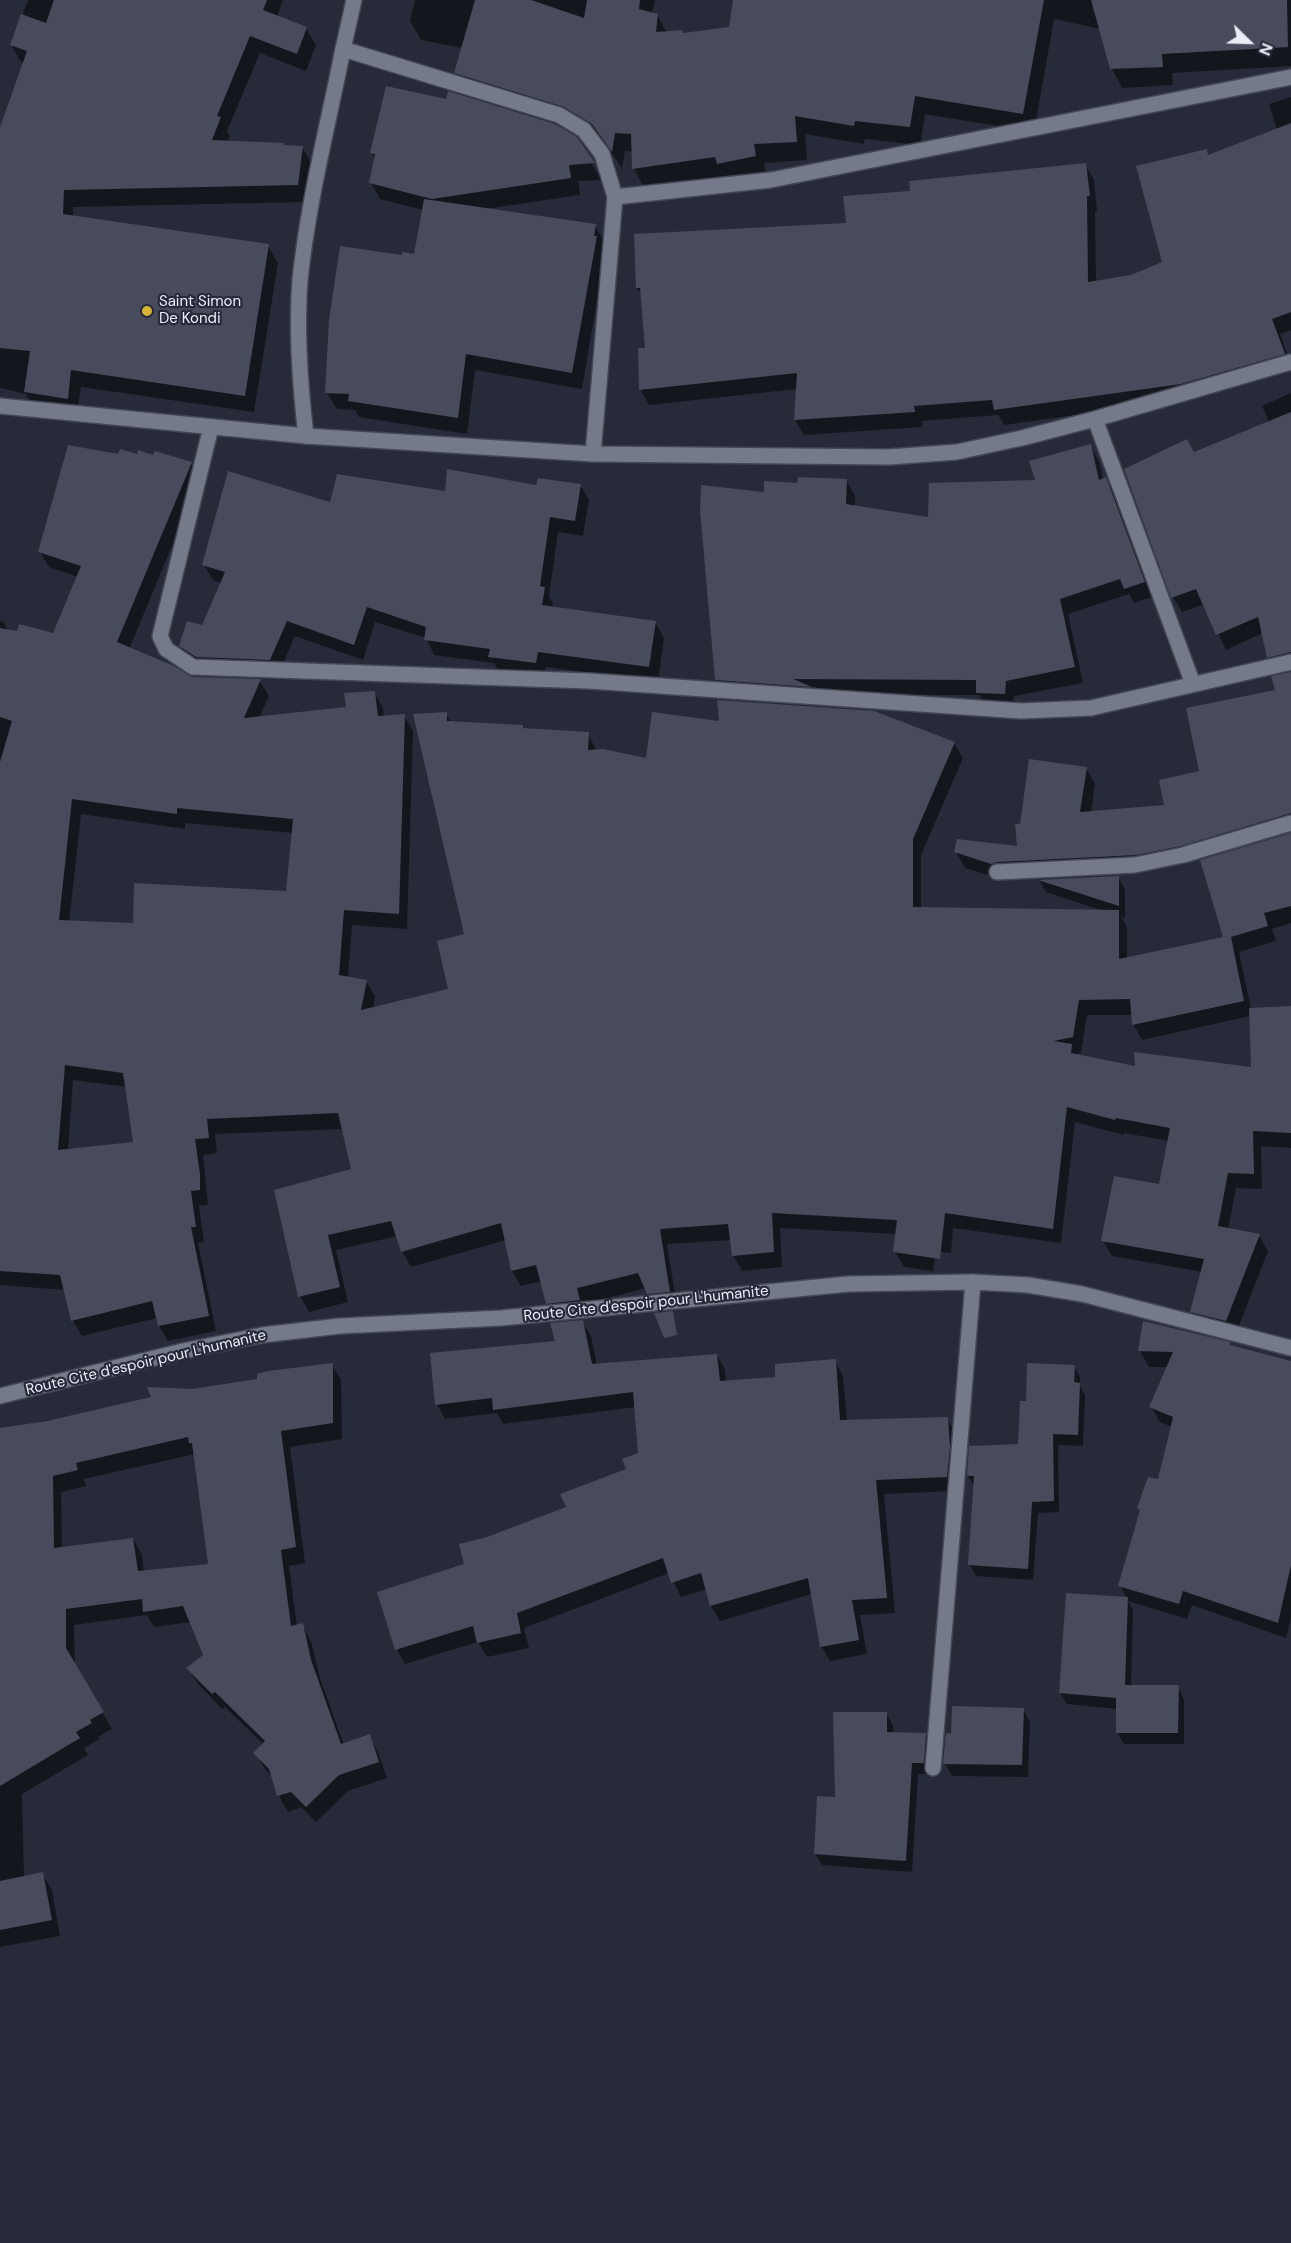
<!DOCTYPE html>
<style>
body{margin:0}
#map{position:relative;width:1291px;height:2243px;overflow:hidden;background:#272a39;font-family:"DM Sans",sans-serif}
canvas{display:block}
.north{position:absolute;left:1219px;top:12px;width:60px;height:60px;-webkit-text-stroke:4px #272a39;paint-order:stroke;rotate:113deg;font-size:16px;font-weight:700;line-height:24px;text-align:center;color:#eaedf7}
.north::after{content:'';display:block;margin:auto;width:21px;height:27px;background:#eaedf7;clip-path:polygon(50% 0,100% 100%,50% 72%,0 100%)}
</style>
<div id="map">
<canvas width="1291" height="2243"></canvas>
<div class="north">N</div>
</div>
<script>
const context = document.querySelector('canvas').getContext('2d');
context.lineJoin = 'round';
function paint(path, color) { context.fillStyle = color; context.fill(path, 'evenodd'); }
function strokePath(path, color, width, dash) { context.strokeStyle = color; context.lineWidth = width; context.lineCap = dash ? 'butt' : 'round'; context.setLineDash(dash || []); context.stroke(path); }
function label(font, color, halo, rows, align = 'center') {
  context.font = font + ' "DM Sans",sans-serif'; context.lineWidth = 4.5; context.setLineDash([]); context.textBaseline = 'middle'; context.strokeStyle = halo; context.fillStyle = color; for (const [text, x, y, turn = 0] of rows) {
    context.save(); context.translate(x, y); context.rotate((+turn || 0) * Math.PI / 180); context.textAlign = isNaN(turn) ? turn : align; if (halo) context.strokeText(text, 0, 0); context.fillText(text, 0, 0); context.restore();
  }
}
paint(new Path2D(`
 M28,0H283L277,17L306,28L316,45L306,71L260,53L227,131L230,136L227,142L302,147L312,164L307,202L73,207V217L268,246L278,263L254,412L81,387L77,415L35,409L26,394L0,388V131L25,63L21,62L11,45Z
 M415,0H655L652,14L657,15L667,33L683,34L731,28L734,0H1291V66L1172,73L1173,85L1122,88L1112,69L1101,29L1054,19L1034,132L925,114L920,145L865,139L864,144L805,134L807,160L764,163L766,175L729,182L725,176L644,188L634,169L633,152L625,151L622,168L604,143L576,125L466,91L455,72L462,48L421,40L410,21Z
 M1291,97V330L1280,334L1290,362L1190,399L1004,425L998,415L922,421V427L804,435L795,420L797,389L649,405L640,389L646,349L643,297L637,288L847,225L911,192L1085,164L1094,180L1097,211H1095L1096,282L1132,276L1164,263L1206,151L1209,156L1277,130L1269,104Z
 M576,138L602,180L578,181L580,195L485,209L595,226L605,243V254L582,389L475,370L467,434L359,417L355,410L337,409L327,393L403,257L415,256L423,210L380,199L371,183L375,160L372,153Z
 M1291,393V670L1277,672L1268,657L1263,633L1226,650L1204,604L1182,612L1173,597L1194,454L1269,422L1262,406Z
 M1090,446L1099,461L1103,480L1105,479L1114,494L1152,597L1134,603L1129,594L1068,614L1083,683L1014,696L1013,709L987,707L979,695H725L716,680L765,494L799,484L846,480L855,496V507L929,519L1038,482Z
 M156,453L191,464L200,479L129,649L192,678L260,681L269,696L259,718L347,708L374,692L383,708L384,717L404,716L413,731L407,929L352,925L348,978L366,981L375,996L373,1009L450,990L466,936L446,714L451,722L588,734L597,751L647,760L720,722L954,743L963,758L921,855V909L1103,911L1046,892L1040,881L1118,877L1125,890V918L1121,916L1127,927V958L1225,938L1291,835V923L1272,929L1276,941L1239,952L1251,1009L1291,1008V1148L1261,1146L1262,1189L1236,1188L1228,1230L1259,1235L1268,1251L1235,1336L1200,1327L1192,1312L1202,1272L1112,1256L1103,1241L1160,1186L1169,1141L1124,1133V1135L1075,1122L1061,1243L953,1228L951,1253L936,1251L933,1271L904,1267L895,1252L897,1234L780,1228L782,1267L742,1271L733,1255L731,1240L667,1244L677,1307L657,1309L646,1288L585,1304L556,1319L547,1303L542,1281L521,1286L512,1271L506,1240L411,1267L402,1251L398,1236L336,1250L348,1302L309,1312L300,1296L353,1170L344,1129L215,1134L217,1153L203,1155L208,1205L199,1206L204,1242L198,1243L216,1331L168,1341L159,1326L157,1318L82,1336L73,1321L65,1290L0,1285V621H3L8,631L54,634L78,577L49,567L40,552L119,455L153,456ZM81,814L185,829V823L293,833L287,893L135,924L69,922ZM1087,1015H1133V1024L1142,1040L1250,1016L1252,1069L1136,1068L1072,1055L1081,1053ZM73,1080L127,1087L134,1143L68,1151Z
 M580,485L589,500L583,536L558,532L549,597L553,603L552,608L655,622L664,638L658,682L546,667L544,678L499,672L494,663L434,655L426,638L375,622L363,660L295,636L278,675L190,662L181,646L203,627L222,583L213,580L204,565L332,504L446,493Z
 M1291,673V831L1190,861L1001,879L965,868L956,852L1018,847L1022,825L1086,768L1095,784L1091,813L1166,806L1200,772Z
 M582,1321L591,1336L597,1365L717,1355L725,1370L726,1382L777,1379L835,1361L843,1376L847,1421L947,1419L956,1434L955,1491L884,1494L895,1613L860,1615L867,1654L830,1661L821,1646L812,1594L720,1621L711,1606L707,1589L681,1597L669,1573L524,1628L529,1648L487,1657L478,1642L405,1664L397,1650L379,1593L466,1565L488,1538L568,1508L628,1470L640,1454L636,1407L503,1424L497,1413L445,1419L437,1404L557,1342Z
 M1144,1323L1291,1362V1618L1286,1638L1192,1605L1187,1619L1128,1601L1133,1610L1131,1687H1178L1184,1699V1744H1124L1117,1732L1118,1709L1067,1704L1060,1693L1127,1598L1120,1586L1141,1512L1139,1508L1159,1481L1172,1427L1160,1422L1151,1407L1168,1367H1149L1140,1351Z
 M332,1365L341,1380L342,1439L290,1447L305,1563L289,1566L297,1626L302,1625L311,1641L320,1678L344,1745L369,1736L378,1752L387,1778L348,1791L316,1822L301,1807L288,1812L279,1796L273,1778L265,1769L255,1753L264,1745L225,1707L222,1709L198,1684L188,1669L205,1656L191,1622L154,1627L147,1615L74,1625L75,1665L112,1729L98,1737L100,1739L84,1748L88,1755L22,1794L24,1878L42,1874L52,1890L60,1936L0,1947V1430ZM195,1454L210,1566L144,1572L142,1555L133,1539L62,1548L61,1492L86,1486L84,1479Z
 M1074,1366L1080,1377V1386L1085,1395L1083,1446L1058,1445L1059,1512L1038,1513L1033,1580L976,1576L970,1565L975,1487L968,1476L1020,1445L1027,1402Z
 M1023,1710L1030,1722L1028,1777L952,1776L945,1763L952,1735Z
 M886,1713L893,1725V1734L925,1735L932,1746L929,1774H918L912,1872L822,1865L815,1854L836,1798Z`), '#0007');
paint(new Path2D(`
 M54,0H267L263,10L307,27L297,54L250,36L217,116L221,117L212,140L284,143V145L303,146L298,185L64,190L63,214L269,244L245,396L71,370L68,399L24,392L30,351L0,348V127L27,51L10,45L21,14L46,23Z
 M475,0H531L584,18L587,0H640L639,9L658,14L656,32L682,30L683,33L729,27L733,0H1044L1023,114L915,96L910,127L855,121L854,126L795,116L797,142L754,144L756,156L717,164L715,157L632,169L631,134L615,133L612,152L592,124L564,107L454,73Z
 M1091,0H1287L1288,47L1162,54L1163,67L1110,69Z
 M386,86L446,99L448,91L555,124L577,137L595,163L569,165L571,178L432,199L369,183L375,154L370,153Z
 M1291,123V312L1272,319L1285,354L1181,384L994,410L992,400L914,406L915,412L794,420L797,373L639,390L638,348H645L640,288H636L634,234L846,223L843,196L910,191L909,181L1086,163L1090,196H1087L1088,282L1131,275L1162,262L1136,166L1207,149L1208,155Z
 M424,199L596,224L594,236H597L572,373L466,354L458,418L348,401L349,394L325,393L329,320L340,246L402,255V252L414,254Z
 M1291,412V652L1267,658L1258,617L1216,635L1196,589L1171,598L1124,469L1187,439L1194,452Z
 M1091,444L1099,480L1106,477L1145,582L1124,589L1120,579L1060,599L1075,667L1006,681L1005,694L976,693V680L793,679L812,687L715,680L700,510L701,485L764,492V481L797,483L798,477L847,479L846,504L928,517L929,483L1035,480L1029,461Z
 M68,445L118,454L120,449L137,454L138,450L153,455L155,451L192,462L117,642L174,666L192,677L261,679L244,718L346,707L344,693L375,691L378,716L405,714L399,914L344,910L339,975L367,980L361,1010L448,989L437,941L464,934L413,714L447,712V721L523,725V728L589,732L588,750L603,749L646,758L652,712L719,721L717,700L874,711L955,742L913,839V907L1119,910V959L1223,937L1200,860L1291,833V906L1264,913L1268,926L1231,937L1244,1001L1132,1025L1130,999L1079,1000L1073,1037L1054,1041L1072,1044L1071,1053L1135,1066L1134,1052L1251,1067L1249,1008L1291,1006V1133L1253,1131L1254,1174L1228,1173L1218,1226L1260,1234L1226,1321L1190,1312L1204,1259L1101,1241L1114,1176L1159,1184L1170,1128L1116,1118L1115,1120L1067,1107L1053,1229L945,1213L940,1259L893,1252L897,1220L772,1213L774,1252L732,1256L728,1224L660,1229L670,1292L647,1294L638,1273L577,1288L580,1300L546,1304L536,1265L511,1271L501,1223L401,1252L391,1221L328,1235L340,1287L298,1297L274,1190L351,1169L338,1113L207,1119L209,1138L195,1139L200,1174V1190L191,1191L196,1227H191L209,1316L158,1326L152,1301L71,1321L60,1275L0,1271V762L12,721L0,717V628L17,631L19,624L53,633L81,566L38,552ZM72,799L177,814V808L293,819L286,891L134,883L133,923L59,920ZM65,1065L123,1073L133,1142L58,1150Z
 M447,469L536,485L538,478L581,484L575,521L550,517L540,586L545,587L542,605L656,621L649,667L538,652L536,663L488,657L490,649L424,640L426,627L367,607L354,645L287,621L270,660L196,657L179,646L187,621L202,625L225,572L202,565L228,471L330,502L337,474L445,491Z
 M1291,672V813L1181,846L1137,855L997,862L991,864L954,852L957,839L1017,846L1015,824H1020L1029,759L1087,767L1080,812L1164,805L1159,780L1199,771L1186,708L1275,690L1271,676Z
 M1119,876V906L1038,880Z
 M673,1311L677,1335L664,1338L654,1313Z
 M583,1320L592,1364L717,1354L720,1381L775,1377V1364L836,1359L840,1420L948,1417L950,1447L947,1477L876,1480L887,1598L852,1600L859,1640L820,1647L808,1578L710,1606L701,1573L671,1583L663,1558L517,1613L521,1633L477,1643L473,1626L395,1650L377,1592L464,1564L459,1544L487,1537L566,1507L560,1494L626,1469L622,1459L638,1453L633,1392L493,1410L492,1398L435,1405L430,1353L555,1341L550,1323Z
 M1143,1321L1230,1342V1345L1291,1361V1565L1278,1623L1183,1591L1179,1604L1118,1586L1140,1510L1137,1508L1148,1477L1158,1479L1173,1417L1149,1407L1173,1352L1138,1351Z
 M333,1363V1423L281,1431L296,1547L281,1550L291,1626L303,1623L311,1660L341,1744L370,1734L379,1762L339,1775L306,1807L291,1792L277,1796L269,1769L253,1753L265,1741L215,1692L212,1694L186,1668L203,1655L183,1606L143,1612L142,1599L66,1609V1648L104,1712L90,1720L92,1723L76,1732L80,1738L0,1786V1428L47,1421L151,1397L147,1387L192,1389L257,1379V1374L268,1371ZM188,1437L189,1443H192L208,1564L138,1571L133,1538L54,1548L53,1476L78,1470L76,1463Z
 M1027,1363L1075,1365L1074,1382L1080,1383L1078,1435L1053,1434L1054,1501L1032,1502L1028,1569L968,1565L974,1476H967L969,1446L1018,1444L1020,1401H1026Z
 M1066,1593L1128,1597L1125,1685H1179L1178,1733H1116V1698L1059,1693Z
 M952,1706L1024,1708L1022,1765L943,1764L946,1733L951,1734Z
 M833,1712H887V1732L926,1733L924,1763H912L906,1861L814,1854L817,1796L835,1797Z
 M43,1872L52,1920L0,1930V1881Z`), '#474b5b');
const lane = new Path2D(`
 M306,436C300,385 296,331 300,280C308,202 328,125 343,49`);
const street = new Path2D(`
 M354,0L343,49L559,115L584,130L602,154L615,197L593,454
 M615,197L771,180L1291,77
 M0,406L306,436L593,454L889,457L957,452L1022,438L1095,419L1291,362
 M1095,419L1193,684
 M211,427L160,636L166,649L193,667L589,681L1021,711L1091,708L1291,662
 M997,872L1135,865L1183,855L1291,823
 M0,1396L183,1351L262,1335L340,1326L501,1318L848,1284L973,1282L1028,1285L1082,1294L1291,1348
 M933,1768L973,1282`);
strokePath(lane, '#444754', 18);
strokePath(street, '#444754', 18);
strokePath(lane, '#757a8b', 15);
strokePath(street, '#757a8b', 15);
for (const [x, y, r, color] of [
 [147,311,6,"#d6b534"]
]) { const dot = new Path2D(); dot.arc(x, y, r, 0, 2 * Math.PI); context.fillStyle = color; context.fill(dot); strokePath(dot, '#272a39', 2); }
label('15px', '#eaedf7', '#272a39', [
 ["Saint Simon",159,302],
 ["De Kondi",159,319]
], 'left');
label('15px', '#eaedf7', '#272a39', [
 ["Route Cite d'espoir pour L'humanite",646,1304,-6],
 ["Route Cite d'espoir pour L'humanite",146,1363,-13]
]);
</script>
